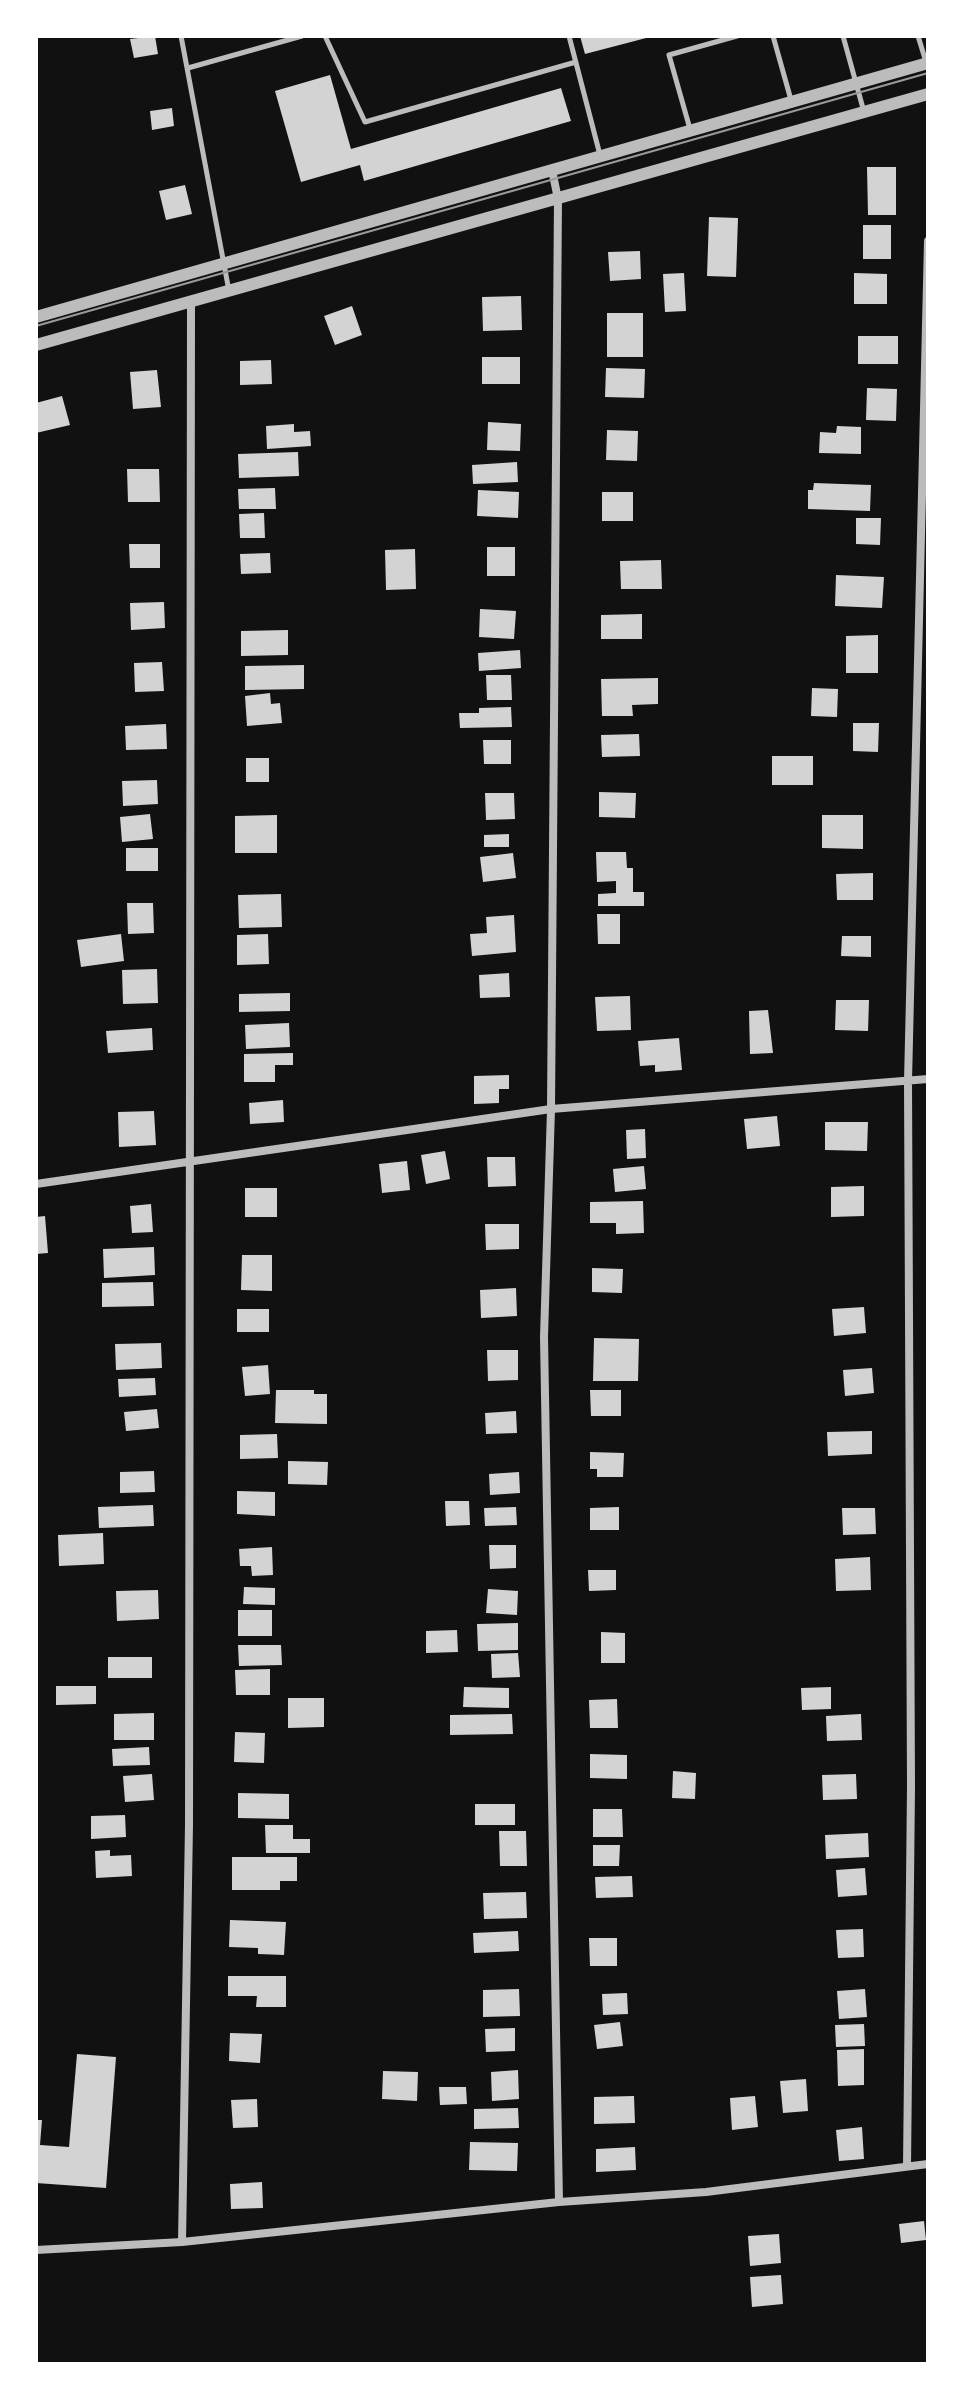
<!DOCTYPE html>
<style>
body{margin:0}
#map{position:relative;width:964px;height:2400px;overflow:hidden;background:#111;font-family:Lato,sans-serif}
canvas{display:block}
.frame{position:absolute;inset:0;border:38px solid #fff;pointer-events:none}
</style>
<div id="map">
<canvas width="964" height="2400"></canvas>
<div class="frame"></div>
</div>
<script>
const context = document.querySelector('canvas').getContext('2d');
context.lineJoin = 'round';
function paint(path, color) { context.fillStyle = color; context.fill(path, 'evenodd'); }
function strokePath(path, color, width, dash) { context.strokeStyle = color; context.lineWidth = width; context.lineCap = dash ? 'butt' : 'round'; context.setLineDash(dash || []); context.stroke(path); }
paint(new Path2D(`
 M155,36L158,54L134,58L130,39Z
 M580,36H650V37L585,54Z
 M330,75L351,149L561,88L571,121L364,181L360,165L301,182L275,91Z
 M172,108L174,126L152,130L150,111Z
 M867,167H896V215H868Z
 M185,185L192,214L166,220L159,191Z
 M709,217L738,218L736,277L707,276Z
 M863,225H891V259H863Z
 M640,251L641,279L610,281L608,252Z
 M684,273L686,311L665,312L663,274Z
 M854,273L887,274V304H854Z
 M521,296L522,330L483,331L482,297Z
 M352,306L362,335L335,345L324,316Z
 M607,313H643V357H607Z
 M858,336H898V364H858Z
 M482,357H520V384H482Z
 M271,360L272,384L240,385V361Z
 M606,368L645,369L644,398L605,397Z
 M157,370L161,407L133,409L130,372Z
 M867,388L897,389L896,421L866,420Z
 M62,396L70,425L36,433V403Z
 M488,422L521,424L520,451L487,450Z
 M294,424V432L310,431L311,446L267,449L266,426Z
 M837,426L861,427V454L819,453L820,432L836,433Z
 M607,430L638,431L637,461L606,460Z
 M298,452L299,476L239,478L238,454Z
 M517,462L518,482L473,484L472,465Z
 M127,469H159L160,502H128Z
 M814,483L871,485L870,511L808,509V490H813Z
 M275,488L276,509H239L238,489Z
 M478,490L519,492L518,518L477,516Z
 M602,492H633V521H602Z
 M264,513L265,538H240L239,514Z
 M856,518H881L880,545L856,544Z
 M129,544H160V568H130Z
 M487,547H515V576H487Z
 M415,549L416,589L386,590L385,550Z
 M270,553L271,573L241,574L240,554Z
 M661,560L662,589H621L620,561Z
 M836,575L884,577L882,608L835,606Z
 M164,602L165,628L131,630L130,603Z
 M480,609L516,611L514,639L479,637Z
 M642,614V639H601V615Z
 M288,630V655L241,656V631Z
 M878,635V673H846V636Z
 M520,650L521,668L479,671L478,653Z
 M162,662L164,691L135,692L134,663Z
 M304,665V689L245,690V666Z
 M486,675H511L512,700H487Z
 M658,678V704L632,705L633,716H602L601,679Z
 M812,688L838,689L837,717L811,716Z
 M270,693L271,704L280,703L282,723L247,726L245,696Z
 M511,707L512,727L460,728L459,713H479V708Z
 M853,723H879L878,752L853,751Z
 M166,724L167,749L126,750L125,726Z
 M639,734L640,756L602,757L601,735Z
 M483,740H511V764H484Z
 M772,756H813V785H772Z
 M246,758H269V782H246Z
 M157,780L158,804L123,806L122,781Z
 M599,792L636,793L635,818L599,817Z
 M485,793H514L515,819L486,820Z
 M150,814L153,839L122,842L120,817Z
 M277,815V853H235V816Z
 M822,815H863V849L822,848Z
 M509,834V847H484V835Z
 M126,848H158V871H126Z
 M596,852H626L627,868H633V892H644V906H598V894L616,893V881L597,882Z
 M513,853L516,878L483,882L480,857Z
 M873,873V900H837L836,874Z
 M281,894L282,927L239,928L238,895Z
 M127,903H153L154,933L128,934Z
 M597,914H620V944H598Z
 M514,915L516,952L472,956L470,934L487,933L486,917Z
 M121,934L124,961L81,967L77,940Z
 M268,934L269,964L237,965V935Z
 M842,936H871V957L841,956Z
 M157,969L158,1003L123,1004L122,970Z
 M509,973L510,997L480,998L479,975Z
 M290,993V1011L239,1012V994Z
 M630,996L631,1030L597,1031L595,997Z
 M836,1000H869L868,1031L835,1030Z
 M768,1010L773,1053L750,1054L749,1011Z
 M289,1023L290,1047L246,1049L245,1025Z
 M152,1028L153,1050L108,1053L106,1031Z
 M679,1038L682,1070L655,1072V1065L640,1066L638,1041Z
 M293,1053V1065H275V1082H244V1054Z
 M509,1075V1089H499V1103L474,1104V1076Z
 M283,1100L284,1122L250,1124L249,1103Z
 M154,1111L156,1145L119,1147L118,1112Z
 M777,1116L780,1146L747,1149L744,1119Z
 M825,1122H868L867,1151L825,1150Z
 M645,1129L646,1158L627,1159L626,1130Z
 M445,1151L450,1179L426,1184L421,1155Z
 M487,1157H515L516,1186L488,1187Z
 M407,1161L410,1190L382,1193L379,1164Z
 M644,1166L646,1189L615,1192L613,1169Z
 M864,1186V1216L831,1217V1187Z
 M245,1188H277V1217H245Z
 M643,1201L644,1233L616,1234V1223H590V1202Z
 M151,1204L153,1232L132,1233L130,1206Z
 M45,1216L48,1253L36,1254V1217Z
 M485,1224H519V1249L486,1250Z
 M154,1247L155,1275L104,1278L103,1249Z
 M242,1255H272V1291L241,1290Z
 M592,1268L623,1269L622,1293L592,1292Z
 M153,1282L154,1306L102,1307V1283Z
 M516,1288L517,1316L481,1318L480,1290Z
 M864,1307L866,1333L834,1336L832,1309Z
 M237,1309H269V1332H237Z
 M594,1338L639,1339L638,1381H593Z
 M161,1343L162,1368L116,1370L115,1344Z
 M487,1350H518V1380L488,1381Z
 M268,1365L270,1394L245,1396L242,1367Z
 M872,1368L874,1393L845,1396L843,1370Z
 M155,1378L156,1395L119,1397L118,1379Z
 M276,1390H314V1394H327V1424L275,1423Z
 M590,1390H621V1416H591Z
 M157,1409L159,1428L126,1431L124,1412Z
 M516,1411L517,1433L486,1434L485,1413Z
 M872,1431V1454L828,1456L827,1432Z
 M277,1434L278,1458L240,1459V1435Z
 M590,1452L624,1453L623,1477H597V1469H590Z
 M288,1461L328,1462L327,1485L288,1484Z
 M154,1471L155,1492L120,1493V1472Z
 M519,1472L520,1493L490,1495L489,1474Z
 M237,1491L275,1492V1516L237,1514Z
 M445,1501H469L470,1525L446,1526Z
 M153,1505L154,1526L99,1528L98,1507Z
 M516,1507L517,1525L485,1526L484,1508Z
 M619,1507V1530H590V1508Z
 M842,1508H875L876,1534L843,1535Z
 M103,1533L104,1564L59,1566L58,1535Z
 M489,1545H516V1568L490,1569Z
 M272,1547L273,1575L252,1576L251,1566H240L239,1549Z
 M870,1557L871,1590L836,1591L835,1559Z
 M588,1570H616V1590L589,1591Z
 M244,1587L275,1588V1605L243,1604Z
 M488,1589L518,1591L517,1615L486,1613Z
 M158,1590L159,1619L117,1621L116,1591Z
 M238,1610H272V1636H238Z
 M518,1623V1650L478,1651L477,1624Z
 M457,1630L458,1652L426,1653V1631Z
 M601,1632L625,1633V1663H601Z
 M238,1645H281L282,1665L239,1666Z
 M518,1653L520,1677L492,1678L491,1654Z
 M108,1657H152V1678H108Z
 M270,1669V1695H236L235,1670Z
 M56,1686H96V1704L56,1705Z
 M464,1687L509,1688V1708L463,1707Z
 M831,1687V1709L802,1710L801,1688Z
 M288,1698H324V1727L288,1728Z
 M617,1699L618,1728H590L589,1700Z
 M154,1713V1740H114V1714Z
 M512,1714L513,1734L450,1735V1715Z
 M861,1714L862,1740L827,1741L826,1716Z
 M235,1732L265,1733L264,1763L234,1762Z
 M149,1747L150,1765L113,1766L112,1749Z
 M590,1754L627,1755V1779L590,1778Z
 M673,1771L696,1773L695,1799L672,1798Z
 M152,1774L154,1800L125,1802L123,1776Z
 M856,1774L857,1799L823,1800L822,1775Z
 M238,1793L289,1794V1819L238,1818Z
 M475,1804H515V1825H475Z
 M593,1809H622L623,1837H593Z
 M125,1815L126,1837L91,1839V1816Z
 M265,1825H293V1839H310V1853H266Z
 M499,1831H526L527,1866H500Z
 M868,1833L869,1857L826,1859L825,1835Z
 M593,1845H620L619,1866H593Z
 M110,1850V1856L131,1855L132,1876L96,1878L95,1851Z
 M232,1857H297V1881H280V1890H232Z
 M865,1868L867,1895L838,1897L836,1870Z
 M632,1876L633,1897L596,1898L595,1877Z
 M526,1892L527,1918L484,1919L483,1893Z
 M230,1920L286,1922L284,1955L258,1954V1948L229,1947Z
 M863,1929L864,1957L838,1958L836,1930Z
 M518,1931L519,1951L474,1953L473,1933Z
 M589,1938H617V1966H590Z
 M228,1976H286V2007H256L257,1996H228Z
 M519,1989L520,2016L483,2017V1990Z
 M865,1989L867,2017L839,2019L837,1991Z
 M627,1993L628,2014L603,2015L602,1994Z
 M620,2022L623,2046L597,2049L594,2025Z
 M864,2024L865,2046L836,2047L835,2025Z
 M515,2028V2051L486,2052L485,2029Z
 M230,2033L262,2034L260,2063L229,2061Z
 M864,2049V2085L838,2086L837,2050Z
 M77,2054L116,2057L106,2188L36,2183V2120H42L40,2145L69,2147Z
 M518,2070L519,2099L492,2101L491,2072Z
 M383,2071L418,2072L417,2101L382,2099Z
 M806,2079L808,2111L783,2113L780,2081Z
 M439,2087H466L467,2104L440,2105Z
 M634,2096L635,2123L594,2124V2097Z
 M755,2096L758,2127L732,2130L730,2098Z
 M257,2099L258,2127L233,2128L231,2100Z
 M518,2108L519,2128L474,2129V2109Z
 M862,2127L864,2159L839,2161L836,2130Z
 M470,2142L518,2143L517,2171L469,2170Z
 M635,2147L636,2170L596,2172V2149Z
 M262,2182L263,2208L231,2209L230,2184Z
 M924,2221L926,2240L901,2243L899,2224Z
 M779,2234L781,2263L750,2266L748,2236Z
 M781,2275L783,2304L752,2307L750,2277Z`), '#d3d3d3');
strokePath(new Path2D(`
 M181,36L229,291
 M325,36L365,122L576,62
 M569,36L600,155
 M773,36L791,100
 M843,36L864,112
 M918,36L926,62
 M188,68L302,36
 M690,129L669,55L737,36`), '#bcbcbc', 5);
strokePath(new Path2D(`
 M552,170L558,199L551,1109L544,1337L559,2202
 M36,1184L551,1109L928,1079
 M907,2166L911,1787L908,1081L928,241
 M182,2242L189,1825L191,303
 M36,2250L182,2242L559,2202L706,2192L928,2164`), '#bcbcbc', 8);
strokePath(new Path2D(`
 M36,317L928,63
 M36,345L928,94`), '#bcbcbc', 12);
strokePath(new Path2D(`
 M36,326L928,73`), '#9a9a9a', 2);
</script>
